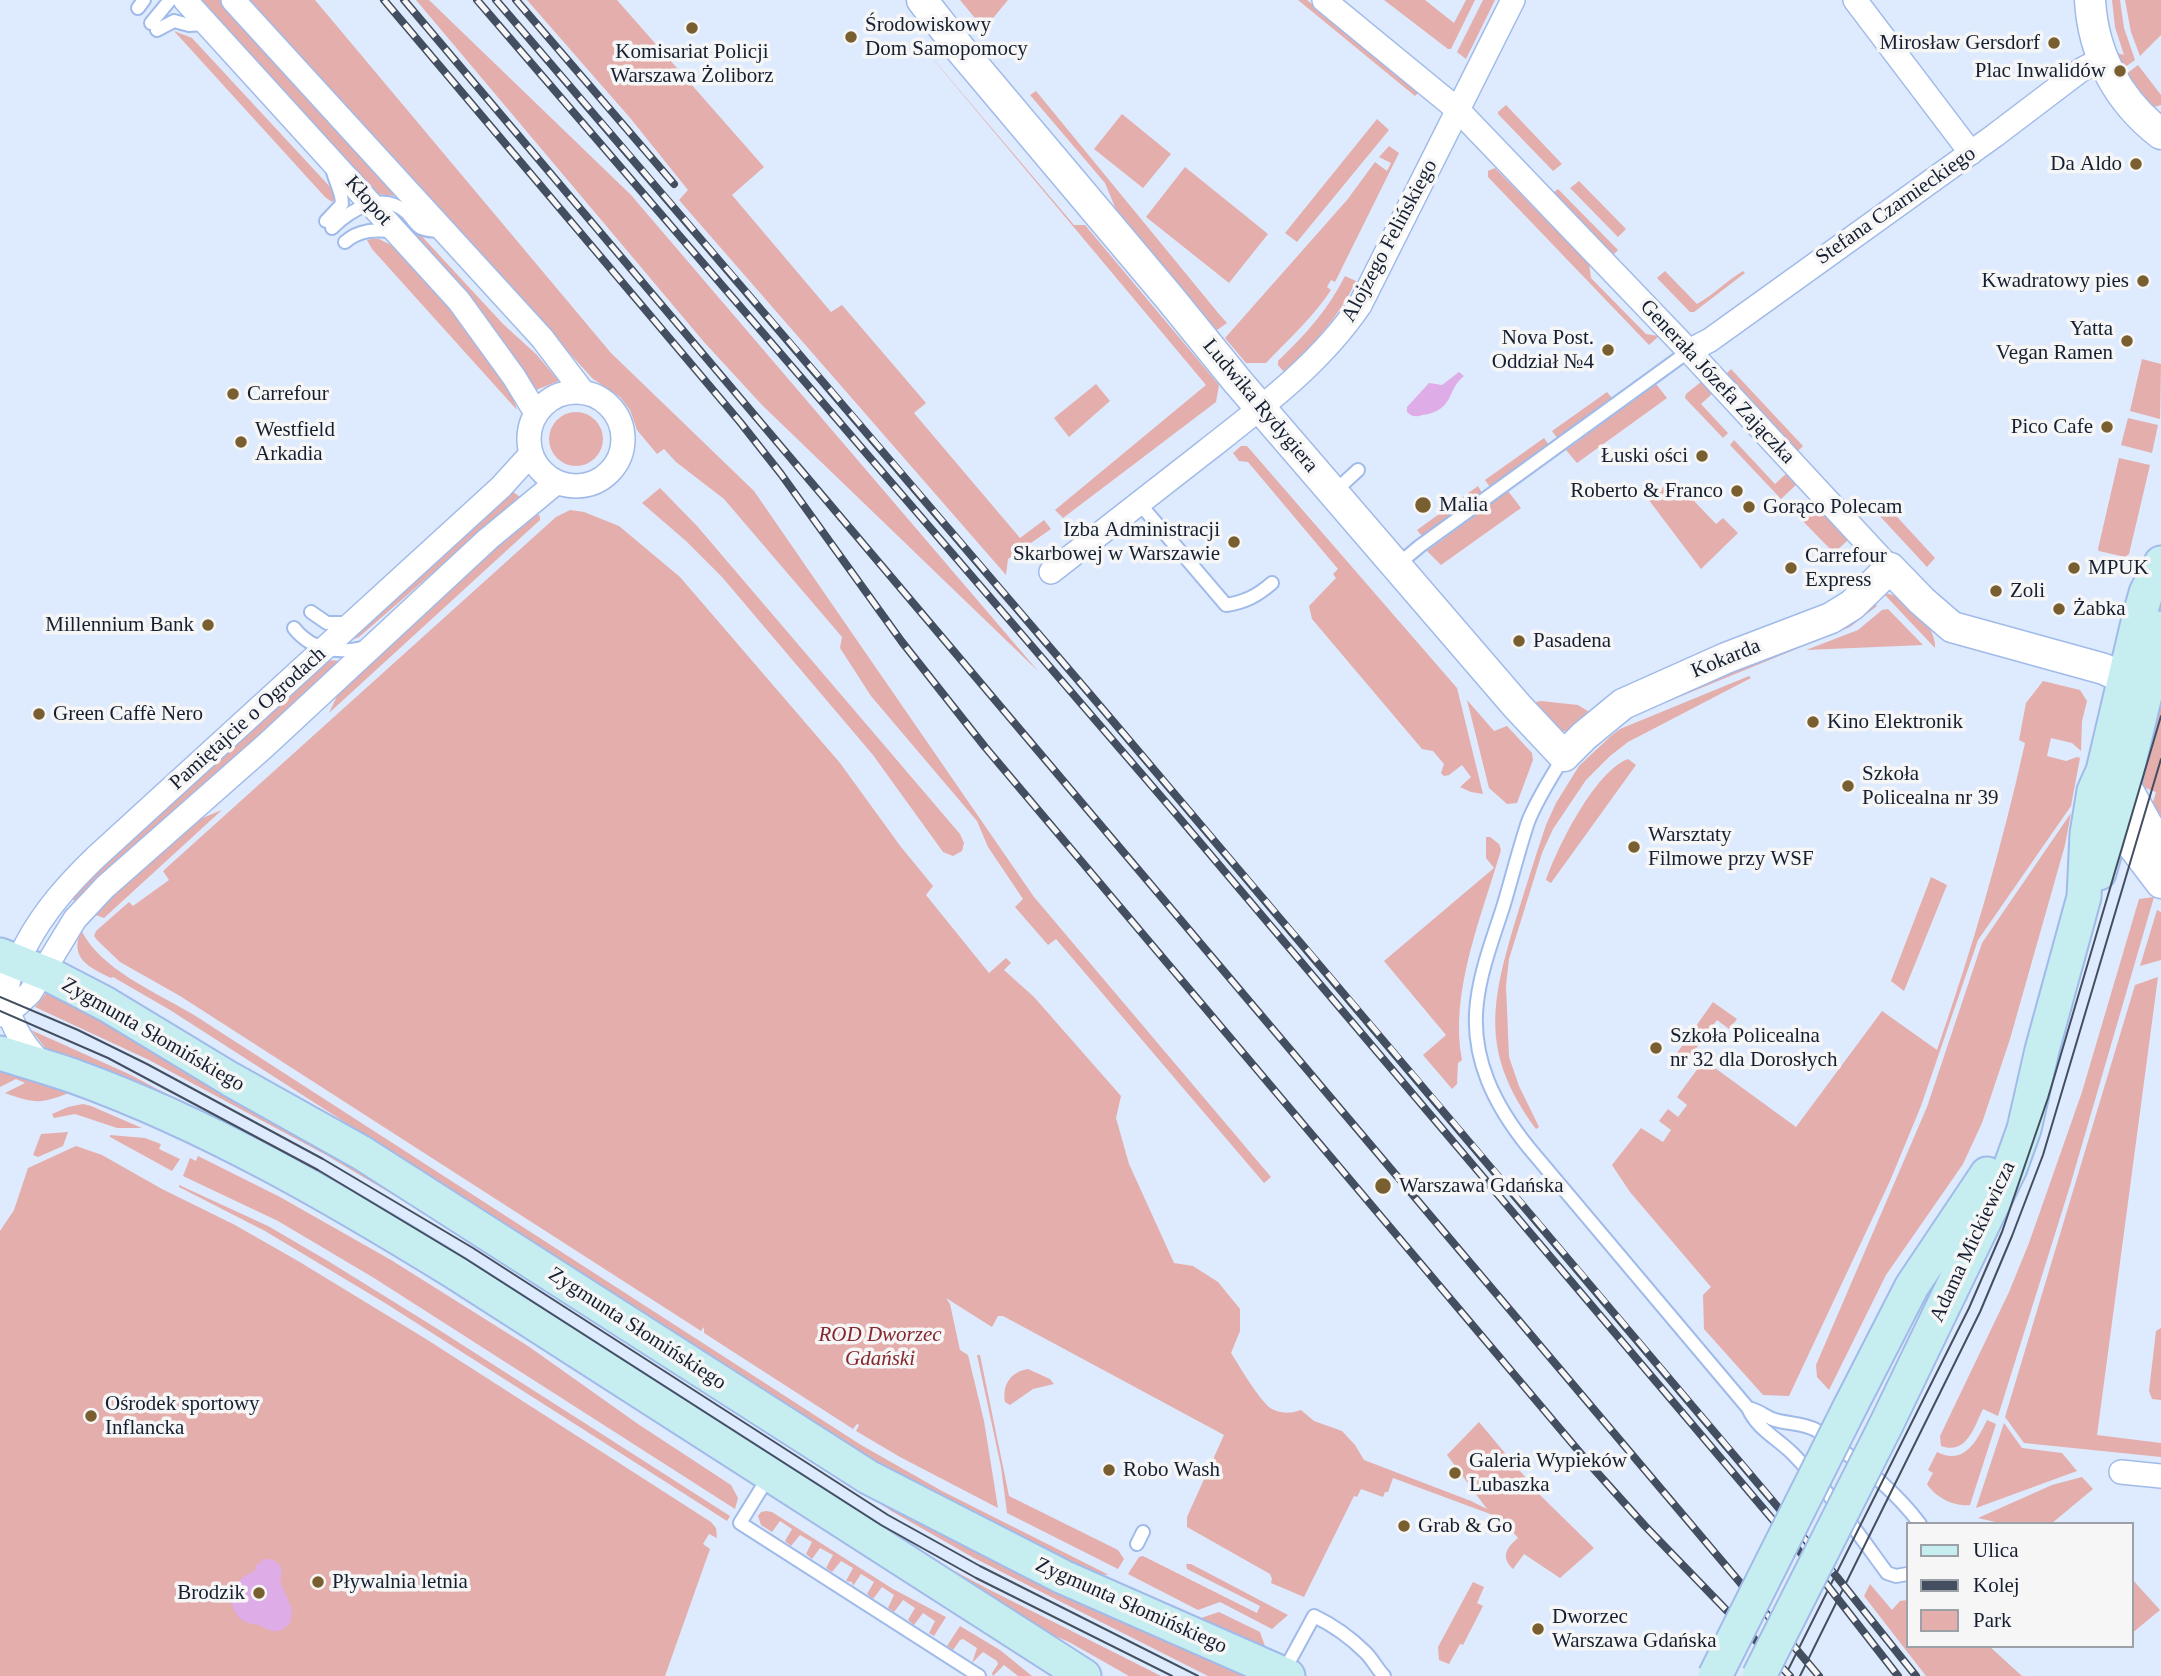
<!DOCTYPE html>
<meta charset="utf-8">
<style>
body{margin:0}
#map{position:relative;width:2161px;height:1676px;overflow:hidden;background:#deeafd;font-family:"Times New Roman",serif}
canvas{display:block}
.legend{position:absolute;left:1906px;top:1522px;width:228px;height:126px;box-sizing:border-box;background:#f6f6f6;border:2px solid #9ca0a7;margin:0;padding:9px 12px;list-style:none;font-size:21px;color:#151f31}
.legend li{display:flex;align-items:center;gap:14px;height:35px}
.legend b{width:35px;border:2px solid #9ca0a7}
</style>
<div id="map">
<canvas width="2161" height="1676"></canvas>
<ul class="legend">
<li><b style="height:9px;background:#c6eef0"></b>Ulica</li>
<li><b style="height:9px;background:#434e60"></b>Kolej</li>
<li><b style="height:19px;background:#e4aeac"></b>Park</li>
</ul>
</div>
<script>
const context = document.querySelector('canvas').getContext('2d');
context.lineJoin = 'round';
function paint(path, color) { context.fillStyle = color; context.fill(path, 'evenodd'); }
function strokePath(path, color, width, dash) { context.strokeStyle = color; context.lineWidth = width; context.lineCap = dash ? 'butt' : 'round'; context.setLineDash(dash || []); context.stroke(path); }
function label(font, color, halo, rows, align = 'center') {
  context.font = font + ' "Times New Roman",serif'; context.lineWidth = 7; context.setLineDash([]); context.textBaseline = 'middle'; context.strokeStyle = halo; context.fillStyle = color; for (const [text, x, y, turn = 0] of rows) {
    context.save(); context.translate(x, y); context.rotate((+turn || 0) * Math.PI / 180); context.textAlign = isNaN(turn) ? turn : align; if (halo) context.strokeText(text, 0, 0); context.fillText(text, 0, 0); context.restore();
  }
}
paint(new Path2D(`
 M200,0H220L396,196L376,194Z
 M248,0H315L611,353L754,491L1034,897L1271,1177L1264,1183L1056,939L1048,945L1015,907L1023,899L988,847L977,821L871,696L840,648L842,637L724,499L676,462L664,449L657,454L637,430L630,410L620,397L593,379Z
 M416,0H429L631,195L1038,671L762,405L704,342Z
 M527,0H617L764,167L732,195L831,312L842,305L926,403L914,413L1020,538L1044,520L1051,529L1008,559L1006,575L679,200L688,190L631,119Z
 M960,0H1008L984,29Z
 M1298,0H1307L1419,92L1415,96Z
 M1384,0H1425L1454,23L1466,0H1475L1451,49H1448Z
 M1483,0H1495L1466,59L1457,52Z
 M2112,0H2120L2124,28L2135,60L2117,73L2107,50L2124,55L2115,27Z
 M2125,0H2161V35L2140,56L2131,32Z
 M174,31L192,38L332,189L335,199L332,202L325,197Z
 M917,40L1074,225H1085L1219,385L1216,402L1063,518L1055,510L1206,385Z
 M2138,65L2161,95V105L2143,110L2120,79Z
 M1036,91L1219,314L1227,323L1217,330L1117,212L1105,183L1030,95Z
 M1506,105L1562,164L1553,171L1498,114V112Z
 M1122,114L1171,154L1143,188L1094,149Z
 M1377,119L1389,130L1297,242L1285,233Z
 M1389,146L1399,153L1335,282L1331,280L1327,287L1331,290C1313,317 1289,339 1266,363H1246L1225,338L1347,200L1375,162L1387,171L1391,163L1379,157Z
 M1185,167L1268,234L1229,283L1146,217Z
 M1495,168L1589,264L1591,278L1646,334L1659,336L1649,345L1488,177V171Z
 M1579,181L1626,229L1618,237L1570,188Z
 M1558,189L1618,250L1613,255L1553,193Z
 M394,211L404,217L503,324L536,354L559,381L536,390L473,301L394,214Z
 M372,239H379L395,247L457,315L512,394L517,410L372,249L367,240Z
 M1665,271L1697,304C1715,294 1726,281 1743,271L1745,273L1694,312H1690L1657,278Z
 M1345,276L1356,281C1339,317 1314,344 1284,372L1278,365V361C1305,335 1328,310 1345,276Z
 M2142,359L2161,364L2160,419L2130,411Z
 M1731,369L1803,446L1798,451L1726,374Z
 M1702,381L1713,393L1701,404L1728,433L1723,438L1685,398L1686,394Z
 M1096,384L1110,401L1069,437L1054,418Z
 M1656,384L1667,398L1577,463L1566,450Z
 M1607,392L1612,398L1558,439L1552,431Z
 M549 439a27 27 0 1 1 54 0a27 27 0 1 1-54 0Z
 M2128,418L2158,425L2152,453L2121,445Z
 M1544,438L1549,445L1490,487L1485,480Z
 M1734,440L1775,484L1787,473L1797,484L1781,499L1730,445Z
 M1241,446H1247L1457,688L1483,794L1471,792L1460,787L1471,777L1462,765L1449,775L1444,776L1441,773L1444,764L1433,751L1422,749L1312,619L1309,606L1336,578L1333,574L1338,569L1248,462L1239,461L1233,453Z
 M2119,458L2150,465L2129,554L2125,557L2099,551L2098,549Z
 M1671,481L1677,483L1716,524L1723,518L1738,533L1701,569L1648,499Z
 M1478,486L1482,493L1422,536L1417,530Z
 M660,488L697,526L960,834L964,843L962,851L953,856L943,852L873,755L722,577L686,541L642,503Z
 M512,491L520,497L359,637L347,642Z
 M1508,491L1521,508L1441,565L1427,551Z
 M1808,502L1814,503L1848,540L1834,553L1794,512Z
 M1887,506L1935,558L1927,567L1878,514Z
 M570,510L584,512L619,526L680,577L840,763L901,847L933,886L926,895L989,973L1006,958L1011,963L1004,970L1034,997L1121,1096L1116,1118L1129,1164L1174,1263L1193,1266L1218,1282L1240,1309V1331L1231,1353C1239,1365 1262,1406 1274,1410C1284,1414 1292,1413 1301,1410L1314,1421L1342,1431L1355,1445L1364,1460L1471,1501L1487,1509L1447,1455L1479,1422L1541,1496L1594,1548L1560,1578L1524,1554L1513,1569C1500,1557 1507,1547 1518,1538L1501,1518L1393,1478L1388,1492H1385L1383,1497L1361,1489L1357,1497L1354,1496L1304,1597L1271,1583L1272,1579L1270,1574L1187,1527V1517L1224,1435L1003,1316H998L992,1327L946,1298L950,1304L960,1350L968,1355L984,1421L998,1508L900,1457L856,1431L859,1425L857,1424L853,1429L704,1333V1327L701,1331L180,996L120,962L97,940L94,936L96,931L129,902L133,906L169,880L163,871L556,517Z
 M537,512L540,517V520L329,713L338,694L504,538Z
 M1883,593C1903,593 1938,628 1935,648Z
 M1873,602L1877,606L1850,627L1618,722Z
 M1888,609L1923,645L1806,650L1858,630L1882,610Z
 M2161,658V815L2160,821L2149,816L2156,792L2137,785Z
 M326,660L341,661L76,902L69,897Z
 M1749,676L1751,678L1628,742L1610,756L1586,780L1553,829L1542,853L1509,959L1506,986L1509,1057L1519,1086L1539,1127L1536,1129C1481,1054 1490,1006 1515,922C1525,890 1535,857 1546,825L1556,803L1579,766L1612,735L1620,729Z
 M2043,681L2080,690L2087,701L2082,721L2081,751L2072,743L2051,738L2047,756L2066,761L2077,757L2080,758L2071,806L1978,940L1921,1106L1890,1181L1789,1396L1763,1395L1704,1329L1703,1295L1711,1287L1630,1192L1612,1165L1641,1128L1663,1142L1671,1130L1659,1121L1668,1109L1678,1117L1687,1105L1677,1097L1704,1060L1796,1127L1882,1011L1937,1050C1972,949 2002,847 2025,743L2019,740L2026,703Z
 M1467,700L1494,731L1507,726L1532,753L1533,760L1517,803L1507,804L1489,788Z
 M1541,701L1578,705L1591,713L1567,731H1561L1531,703Z
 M1628,759L1636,765L1551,883L1546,880C1557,848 1595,771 1628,759Z
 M222,810L104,918L93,914L200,819Z
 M2071,813L2065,845L2010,1039L1982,1123L1963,1164L1886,1275L1829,1390L1817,1377L1816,1365L1927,1107L1982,943Z
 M1486,837H1490L1499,844L1501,850C1482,915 1449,993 1462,1060L1458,1063L1457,1084L1452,1089L1423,1055L1446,1035L1384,961L1494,868L1486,858Z
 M1931,877L1947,885L1904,991L1891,981Z
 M2154,897L2070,1186L1998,1416L1983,1409C1974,1427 1967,1455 1941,1446L1940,1436L2009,1292L2029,1243L2082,1092L2139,899Z
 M2157,910L2161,912V960L2140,966Z
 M81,930C101,970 156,992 194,1015L861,1445L942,1491L1109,1575L1093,1574L912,1483L854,1449L170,1010L113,977L111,978C89,967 69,959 81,930Z
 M2158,977L2097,1435L2161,1443V1457L2024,1443L2005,1417L2135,985Z
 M47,992L55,994L346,1159L1008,1566V1568L1081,1603L1247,1676H1208L974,1558L893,1512L446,1226L326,1155L149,1060L35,1007Z
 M1713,1002L1737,1019L1729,1029L1717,1020L1687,1061L1677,1053Z
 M31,1030L131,1075L187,1105L910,1547L988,1589L1161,1676H1129L1069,1642L1036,1628L47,1050Z
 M0,1067L71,1092C42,1104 35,1104 5,1093L25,1083L16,1079L0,1087Z
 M83,1104L91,1106L142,1128H117L75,1114L54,1118L52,1114L68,1107Z
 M68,1132L63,1146L38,1157L33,1155L41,1134Z
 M110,1135L145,1138L161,1144L159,1149L180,1159L172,1171L110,1137Z
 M76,1146L102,1155L162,1189L235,1225L298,1261L426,1339L711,1522L716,1528L717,1538L709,1534L703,1544L710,1549L665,1676H0V1231L14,1210L28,1168Z
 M198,1156L280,1197L391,1260L528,1346L638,1424L731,1485L738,1498L735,1509L374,1278L278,1221L183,1176L190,1158L196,1161Z
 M179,1185L268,1226L328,1261L436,1328L730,1516L727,1521L385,1303L265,1231L179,1187Z
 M2161,1328V1400L2152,1399L2149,1391L2156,1331Z
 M977,1355H980L1009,1496L1118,1550L1124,1559L1118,1569L1007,1513L1001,1467Z
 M1028,1369L1050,1379L1054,1384L1033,1389L1010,1405L1005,1402C1002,1384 1011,1372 1028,1369Z
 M1987,1420L1996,1424L1970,1505C1954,1507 1935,1497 1927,1484L1933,1473L1928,1470L1937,1452C1964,1466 1977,1441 1987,1420Z
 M2004,1423L2022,1448L2062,1453L2077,1471L1976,1508Z
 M2082,1477L2093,1489L2051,1524H2004L1978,1518L2052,1485Z
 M766,1511L772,1512L893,1589L946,1617L934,1636L929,1633L935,1621L923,1613L914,1625L908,1620L915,1608L903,1600L894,1612L888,1608L894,1595L882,1587L873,1599L867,1594L874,1582L861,1574L853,1586L852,1582L846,1581L853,1568L841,1561L832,1572L826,1568L833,1555L820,1548L812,1559L806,1554L812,1542L800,1535L791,1546L785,1541L792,1529L780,1521L772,1532L761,1525L758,1516L761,1512Z
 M1143,1556L1257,1613L1260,1606L1187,1569L1186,1564H1191L1288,1615L1272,1629L1220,1602L1198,1610L1128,1574L1139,1557Z
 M2131,1578L2160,1610L2131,1634Z
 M1473,1582L1484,1587L1477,1603L1483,1606L1463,1645L1460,1644L1449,1664L1439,1660L1438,1647Z
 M1870,1584L1892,1610L1900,1601L1907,1600V1646H1989L2022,1676H1926L1864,1596Z
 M1219,1612L1260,1632L1266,1649L1198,1619Z
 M960,1626L1000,1650L1032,1676H1018L1004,1665L993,1676L992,1673L998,1664L997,1661L983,1652L972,1663L977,1648L963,1639L960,1640L953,1650L947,1646Z`), '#e4aeac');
paint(new Path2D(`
 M1459,372L1464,376C1446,390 1455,410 1423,415C1415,417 1412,417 1407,412V407L1429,383L1442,385Z
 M264,1559C279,1558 285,1569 280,1581L292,1609L290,1623C278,1635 274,1632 261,1626C254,1623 248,1625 241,1619C223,1603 233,1577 254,1572L256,1566Z`), '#deade8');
const service = new Path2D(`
 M138,8L144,0
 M151,23L170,0
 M157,30L174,21L189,25L206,24
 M326,221L342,204C342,191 334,180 332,167
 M332,228C351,209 382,191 406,212C411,216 415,225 421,228C427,231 437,231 444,231
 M345,242C360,229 374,230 394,231
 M1333,493L1358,470
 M1139,503L1226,605C1245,602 1257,596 1272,583
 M1396,566L1420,546L1689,351
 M311,612L327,623H349
 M294,628C312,651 339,654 366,647
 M1564,756C1551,778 1537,799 1528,822C1519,849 1512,877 1504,904C1494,936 1481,968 1477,1002C1470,1058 1495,1106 1529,1148L1748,1408C1757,1429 1777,1438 1793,1454C1828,1490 1857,1532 1887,1573L1896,1576L1907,1574
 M1748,1408C1759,1410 1765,1417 1775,1420C1789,1424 1803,1423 1816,1430C1852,1458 1892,1486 1920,1524
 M769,1476L740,1523L979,1676
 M1137,1544L1143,1532
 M1283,1673L1314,1616C1333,1625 1351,1638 1366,1653C1373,1660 1377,1669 1384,1676`);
const minor = new Path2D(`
 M185,0L459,301L514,377L536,413
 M233,0L542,338L583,392
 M1324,0L1458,110L1689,351L1890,568
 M1855,0L1971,153
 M1689,351L1710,340L1994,136L2081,70L2102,59
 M529 439a47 47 0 1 1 94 0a47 47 0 1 1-94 0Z
 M1051,572C1103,532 1154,491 1206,451C1262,407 1320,364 1360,305L1513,0
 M0,1015L17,1005L30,993L75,919L105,887L265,746L488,539L557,482
 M42,1064C21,1043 3,1016 8,984C10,970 20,957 26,945C44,911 68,884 96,857L501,487L531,454
 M2121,1472L2161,1476`);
const tertiary = new Path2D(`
 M922,0L961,50L1169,297L1238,382L1517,706L1564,756L1584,736L1623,704L1726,658L1831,618L1852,605L1890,568L1922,601L1952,627L2104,669L2125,679L2139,694
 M2090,0C2093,54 2118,101 2161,134
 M2124,783L2161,850
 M2107,802L2126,837L2161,883`);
const secondary = new Path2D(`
 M2099,873L2124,783L2161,628
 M0,955L50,975L106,1004L230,1079L362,1153L868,1477L1063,1577L1288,1676
 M0,1053C25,1061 51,1068 76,1077C209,1125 336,1199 456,1273L1084,1676
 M1849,1409L1912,1286L1987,1174
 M1885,1427L2010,1168L2024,1129L2042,1050L2084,897L2087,834L2094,791L2103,771L2139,618L2146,593L2161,563`);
strokePath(service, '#a0bbe9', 16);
strokePath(minor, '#a0bbe9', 26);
strokePath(tertiary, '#a0bbe9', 33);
strokePath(secondary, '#a0bbe9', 37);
strokePath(service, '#fff', 12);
strokePath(minor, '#fff', 23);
strokePath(tertiary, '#fff', 30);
strokePath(secondary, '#c6eef0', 33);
strokePath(new Path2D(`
 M0,997L78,1030L147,1064L323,1159L473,1248L888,1515L980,1566L1198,1676
 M0,1011L108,1058L318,1170L466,1259L881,1525L976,1578L1172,1676
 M1785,1676L1969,1308L2002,1232L2048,1098L2161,716
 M1800,1676L1980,1312L2012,1236L2043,1155L2161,759`), '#434e60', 2);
const rail = new Path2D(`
 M384,0L740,422L781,474L902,642L985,747L1593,1468L1645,1526L1790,1676
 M404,0L1819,1676
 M477,0L1176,814L1817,1572L1898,1676
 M496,0C946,523 1393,1049 1837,1577L1916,1676
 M516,0L674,184`);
strokePath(rail, '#434e60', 8);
strokePath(rail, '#f6f6f6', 5, [16]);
const secondaryBridge = new Path2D(`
 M1715,1676L1849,1409
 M1759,1676L1885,1427`);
strokePath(secondaryBridge, '#a0bbe9', 37, []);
strokePath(secondaryBridge, '#c6eef0', 33);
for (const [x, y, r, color] of [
 [692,28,7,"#795f30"],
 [851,37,7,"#795f30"],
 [2054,43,7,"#795f30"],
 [2120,71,7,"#795f30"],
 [2136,164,7,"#795f30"],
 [2143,281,7,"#795f30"],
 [2127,341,7,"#795f30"],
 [1608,350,7,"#795f30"],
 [233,394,7,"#795f30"],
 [2107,427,7,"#795f30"],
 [241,442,7,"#795f30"],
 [1702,456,7,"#795f30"],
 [1737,491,7,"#795f30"],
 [1423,505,9,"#795f30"],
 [1749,507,7,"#795f30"],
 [1234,542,7,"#795f30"],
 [1791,568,7,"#795f30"],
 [2074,568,7,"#795f30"],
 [1996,591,7,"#795f30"],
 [2059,609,7,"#795f30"],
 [208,625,7,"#795f30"],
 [1519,641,7,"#795f30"],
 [39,714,7,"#795f30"],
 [1813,722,7,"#795f30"],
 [1848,786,7,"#795f30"],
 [1634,847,7,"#795f30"],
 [1656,1048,7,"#795f30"],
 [1383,1186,9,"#795f30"],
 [91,1416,7,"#795f30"],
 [1109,1470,7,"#795f30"],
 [1455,1473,7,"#795f30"],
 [1404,1526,7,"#795f30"],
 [318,1582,7,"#795f30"],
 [259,1593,7,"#795f30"],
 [1538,1629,7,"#795f30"]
]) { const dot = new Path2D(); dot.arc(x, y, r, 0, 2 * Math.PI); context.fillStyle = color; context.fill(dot); strokePath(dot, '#f6f6f6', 2.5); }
label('21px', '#151f31', '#f6f6f6', [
 ["Środowiskowy",865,25],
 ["Dom Samopomocy",865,49],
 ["Mirosław Gersdorf",2040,43,"right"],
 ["Komisariat Policji",692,52,"center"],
 ["Warszawa Żoliborz",692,76,"center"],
 ["Plac Inwalidów",2106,71,"right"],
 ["Da Aldo",2122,164,"right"],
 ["Kwadratowy pies",2129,281,"right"],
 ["Yatta",2113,329,"right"],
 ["Vegan Ramen",2113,353,"right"],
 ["Nova Post.",1594,338,"right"],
 ["Oddział №4",1594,362,"right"],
 ["Carrefour",247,394],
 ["Pico Cafe",2093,427,"right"],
 ["Westfield",255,430],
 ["Arkadia",255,454],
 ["Łuski ości",1688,456,"right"],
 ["Roberto & Franco",1723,491,"right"],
 ["Malia",1439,505],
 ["Gorąco Polecam",1763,507],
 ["Izba Administracji",1220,530,"right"],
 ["Skarbowej w Warszawie",1220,554,"right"],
 ["Carrefour",1805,556],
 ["Express",1805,580],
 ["MPUK",2088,568],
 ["Zoli",2010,591],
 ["Żabka",2073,609],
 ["Millennium Bank",194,625,"right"],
 ["Pasadena",1533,641],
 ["Green Caffè Nero",53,714],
 ["Kino Elektronik",1827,722],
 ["Szkoła",1862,774],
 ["Policealna nr 39",1862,798],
 ["Warsztaty",1648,835],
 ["Filmowe przy WSF",1648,859],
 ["Szkoła Policealna",1670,1036],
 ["nr 32 dla Dorosłych",1670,1060],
 ["Warszawa Gdańska",1399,1186],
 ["Ośrodek sportowy",105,1404],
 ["Inflancka",105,1428],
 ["Galeria Wypieków",1469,1461],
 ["Lubaszka",1469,1485],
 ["Robo Wash",1123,1470],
 ["Grab & Go",1418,1526],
 ["Pływalnia letnia",332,1582],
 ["Brodzik",245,1593,"right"],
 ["Dworzec",1552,1617],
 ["Warszawa Gdańska",1552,1641]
], 'left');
label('21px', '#151f31', '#f6f6f6', [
 ["Kłopot",368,201,48],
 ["Stefana Czarnieckiego",1896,206,-35],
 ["Alojzego Felińskiego",1390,241,-62],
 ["Generała Józefa Zajączka",1717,382,47],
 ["Ludwika Rydygiera",1260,406,50],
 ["Kokarda",1726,659,-22],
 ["Pamiętajcie o Ogrodach",248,719,-42],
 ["Zygmunta Słomińskiego",153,1035,30],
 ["Adama Mickiewicza",1973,1242,-65],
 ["Zygmunta Słomińskiego",637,1329,33],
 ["Zygmunta Słomińskiego",1131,1606,24]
]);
label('italic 21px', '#85272e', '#f6f6f6', [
 ["ROD Dworzec",880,1335],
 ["Gdański",880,1359]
]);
</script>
